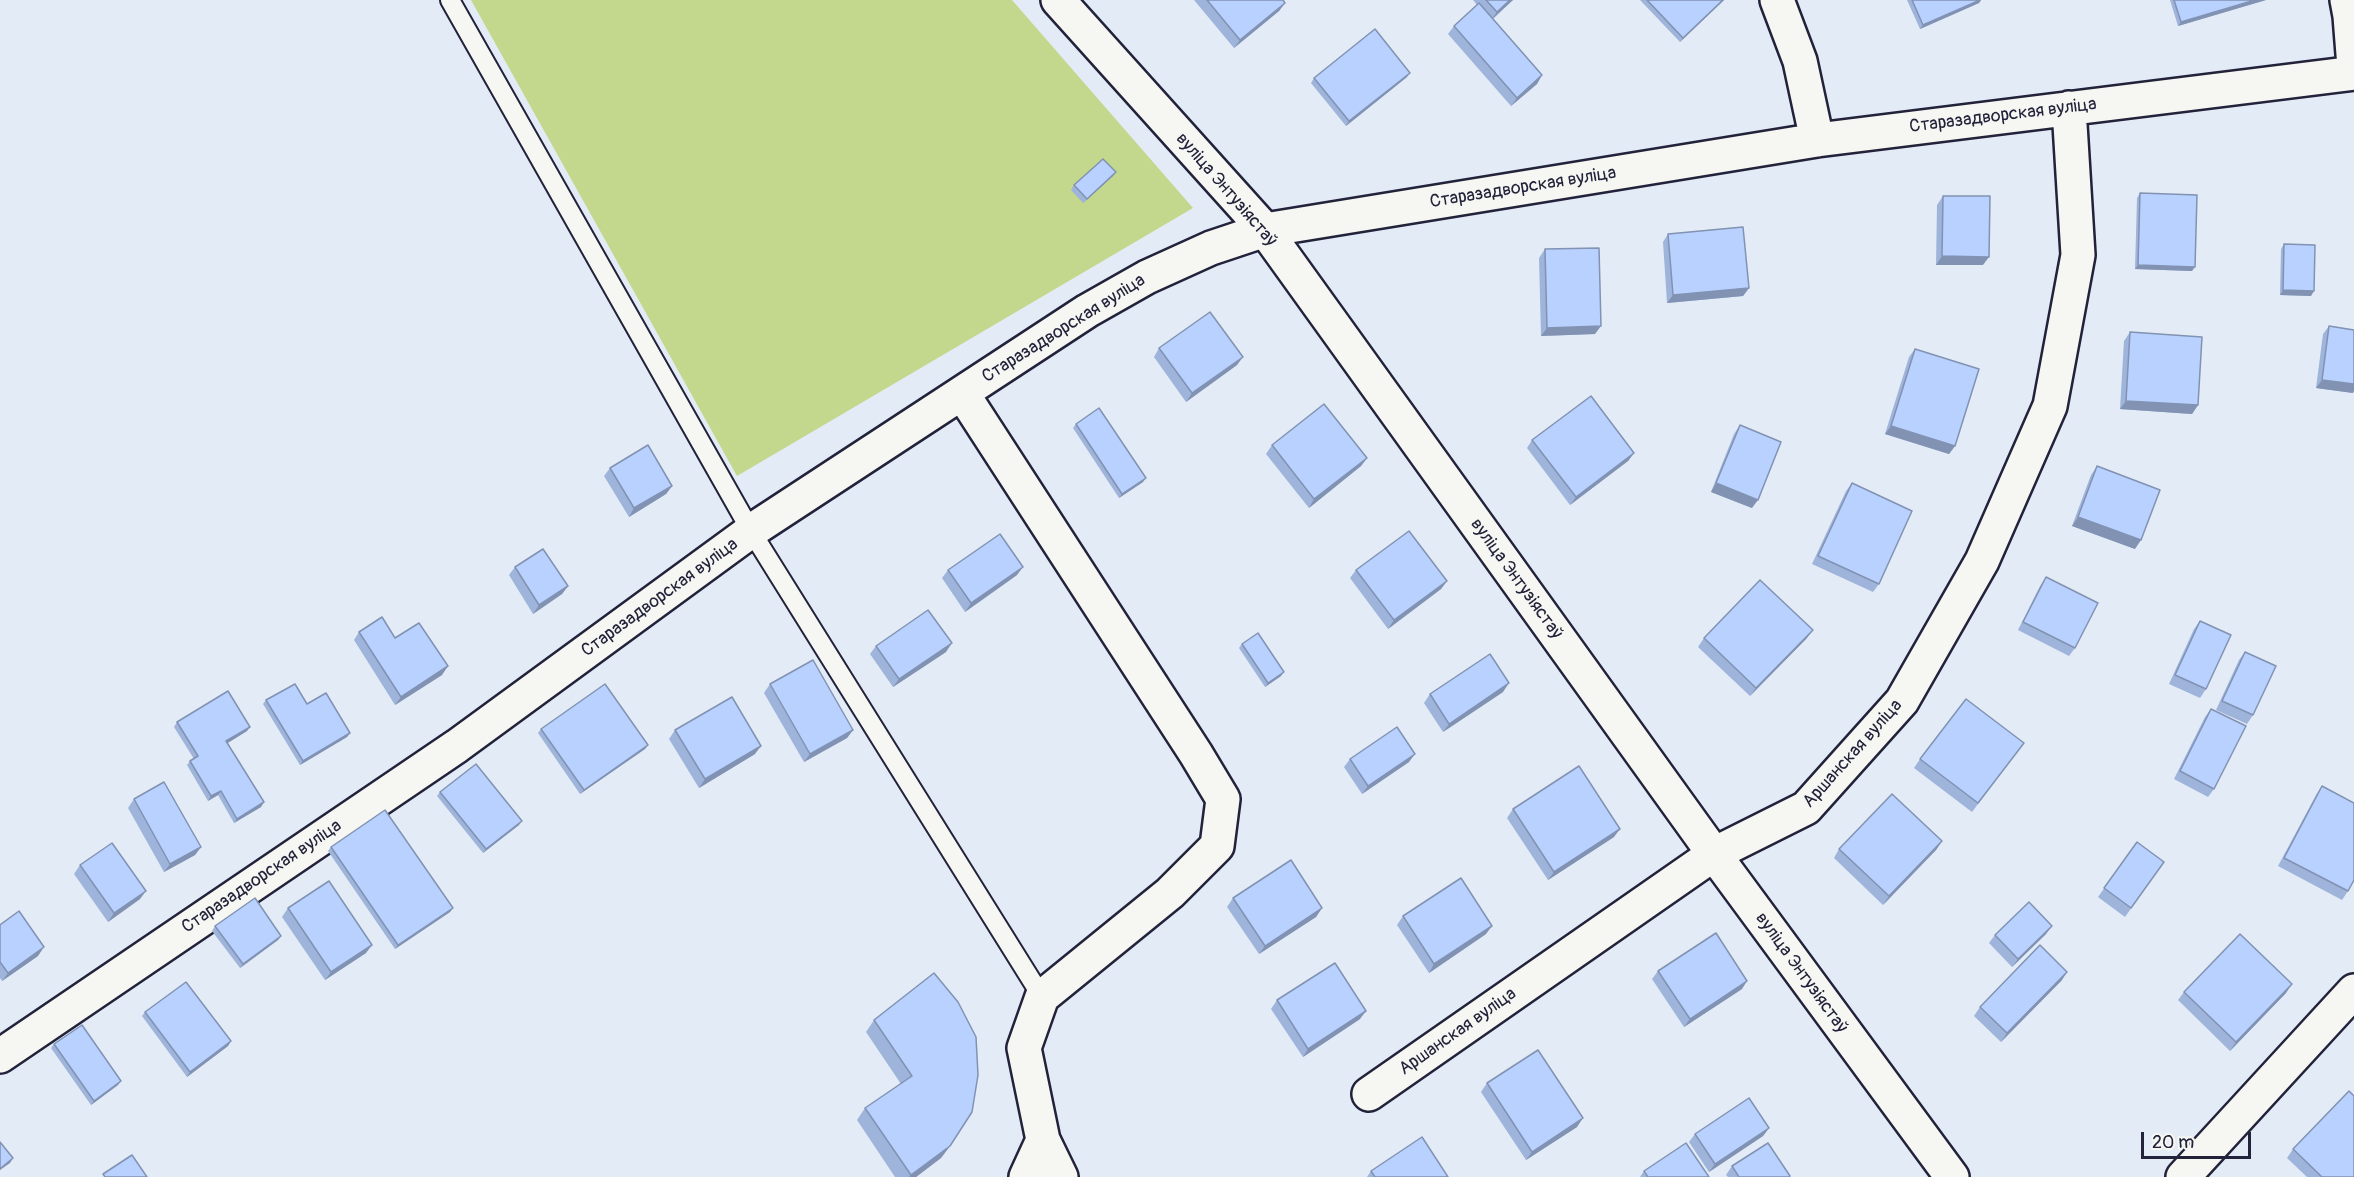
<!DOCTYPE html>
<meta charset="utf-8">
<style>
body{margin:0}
#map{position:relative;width:2354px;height:1177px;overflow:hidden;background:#e3ebf6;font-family:Pangolin,sans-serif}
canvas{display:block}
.scale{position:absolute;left:2141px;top:1132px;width:110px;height:27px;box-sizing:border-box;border:3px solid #22223b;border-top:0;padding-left:8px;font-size:18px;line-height:21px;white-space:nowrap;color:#22223b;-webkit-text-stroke:4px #f6f6f2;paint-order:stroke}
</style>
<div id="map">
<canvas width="2354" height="1177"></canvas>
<div class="scale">20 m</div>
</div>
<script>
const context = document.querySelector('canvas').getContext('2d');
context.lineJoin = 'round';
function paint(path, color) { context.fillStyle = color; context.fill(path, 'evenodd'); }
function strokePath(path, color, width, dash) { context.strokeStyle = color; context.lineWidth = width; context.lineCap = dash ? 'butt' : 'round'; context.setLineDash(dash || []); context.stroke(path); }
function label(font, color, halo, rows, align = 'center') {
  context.font = font + ' Pangolin,sans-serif'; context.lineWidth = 5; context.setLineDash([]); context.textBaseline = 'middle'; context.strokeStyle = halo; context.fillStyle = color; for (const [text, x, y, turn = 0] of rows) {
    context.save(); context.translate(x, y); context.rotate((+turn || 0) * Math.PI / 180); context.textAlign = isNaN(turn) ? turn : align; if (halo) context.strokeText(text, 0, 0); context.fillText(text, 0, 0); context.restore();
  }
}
paint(new Path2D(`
 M471,0H1012L1193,208L737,476Z`), '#c3d88d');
const lane = new Path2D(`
 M450,0L751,531L1042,997`);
const street = new Path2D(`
 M1058,0L1265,230L1714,854L1952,1177
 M1777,0L1800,61L1817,140
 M2347,0L2350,16L2354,67
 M962,393L1196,754L1223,799L1217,846L1170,893L1042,997L1024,1048L1043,1140L1061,1177
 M0,1056L457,746L751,531L1087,311L1147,277L1211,248L1265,230L1817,140L2354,73
 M1369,1094L1714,854L1806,808L1902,701L1982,561L2050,406L2078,255L2069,108
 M1026,1177L1043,1140
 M2183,1177L2354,991`);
strokePath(lane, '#22223b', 22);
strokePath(street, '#22223b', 38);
strokePath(lane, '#f6f6f2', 18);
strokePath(street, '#f6f6f2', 33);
paint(new Path2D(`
 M1194,0H1283L1285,3L1279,11L1234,48Z
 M1473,0H1513L1493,19L1542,75L1537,84L1511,106L1448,34L1454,26L1477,5Z
 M1640,0H1724L1680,42Z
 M1907,0H1981L1979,3L1920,29Z
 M2170,0H2266L2178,26Z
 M1407,77L1346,126L1311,83L1314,78Z
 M1113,176L1083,203L1071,190L1074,185Z
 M2140,193L2192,271L2135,269L2137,198Z
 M1943,196L1983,265H1936L1937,205Z
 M1668,234L1749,288L1743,296L1667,303L1663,242Z
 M2284,244L2311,296L2280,295L2281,249Z
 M1545,249L1595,334L1541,336L1539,258Z
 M2329,326L2353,393L2316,388L2323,334Z
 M2130,332L2198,405L2192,414L2120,409L2124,341Z
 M1159,348L1237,365L1186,402L1154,357Z
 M1915,349L1955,446L1949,454L1885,434L1909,357Z
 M1076,424L1143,482L1119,498L1073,428Z
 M1740,425L1752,508L1711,492L1734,434Z
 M1532,440L1634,453L1628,461L1570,505L1527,448Z
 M1272,445L1367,458L1361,466L1309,508L1266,454Z
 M2097,466L2135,549L2072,526L2091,475Z
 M610,468L672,486L666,494L629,517L604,476Z
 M1852,483L1879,584L1873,592L1812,564L1846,491Z
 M515,567L568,586L562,594L533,614L509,575Z
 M948,570L1017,575L965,612L942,578Z
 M1356,570L1447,581L1441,589L1388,629L1350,578Z
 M2046,577L2075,648L2069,656L2018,630L2040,586Z
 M2200,621L2206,689L2200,698L2169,684L2194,629Z
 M359,632L395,638L442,675L395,705L354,640Z
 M1704,638H1807L1750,696L1698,647Z
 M1242,644L1281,676L1265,687L1239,648Z
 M876,646L946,652L893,687L870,654Z
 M2245,652L2253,715L2247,724L2216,710L2239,660Z
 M770,684L853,730L847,738L804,762L764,693Z
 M1503,692L1443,732L1424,703L1430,694Z
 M266,700L307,704L350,733L347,737L300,765L263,704Z
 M2211,709L2214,789L2208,797L2174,779L2205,717Z
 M177,722L247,731L227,743L261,807L234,823L218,795L208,801L187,765L190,761L194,759L174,727Z
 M541,729L648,745L645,749L580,794L538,733Z
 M675,730L755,754L699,788L669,739Z
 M2018,751L1972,812L1914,768L1920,759Z
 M1350,759L1409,762L1362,794L1344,767Z
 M2322,786L2348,891L2342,900L2278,866L2316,795Z
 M440,792L519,825L483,853L437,796Z
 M134,799L201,847L195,855L164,872L128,808Z
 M1513,809L1614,837L1548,880L1507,818Z
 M1942,841L1936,850L1883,905L1834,858L1839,849Z
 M2137,842L2164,862L2125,917L2098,897Z
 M331,847L453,908L450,912L395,949L328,851Z
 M80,865L140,899L108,922L74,874Z
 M1233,898L1322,908L1316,917L1259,954L1227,907Z
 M288,908L366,953L325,980L282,917Z
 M1403,916L1486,934L1429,973L1397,925Z
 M0,925L38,956L2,981L0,978Z
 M215,926L281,936L278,940L240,968L212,931Z
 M2046,934L2012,967L1989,943L1995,935Z
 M1658,971L1742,989L1684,1027L1652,979Z
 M934,973L950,1146L941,1158L916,1177H895L857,1120L865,1108L901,1084L866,1032L874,1020Z
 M2062,980L2001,1042L1974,1016L1980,1007Z
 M2184,992L2286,993L2230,1051L2178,1000Z
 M1277,1000L1360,1019L1303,1057L1271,1009Z
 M145,1012L231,1041L228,1046L187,1077L142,1016Z
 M54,1044L118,1085L91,1105L51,1048Z
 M1487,1083L1577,1127L1526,1160L1481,1092Z
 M1769,1128L1763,1136L1709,1172L1689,1142L1695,1134Z
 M2293,1149L2354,1177H2307L2287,1158Z
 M1732,1166L1790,1177H1728L1726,1175Z
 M1371,1171L1448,1177H1367Z
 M1644,1171L1709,1177H1640Z`), '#9eb4db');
paint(new Path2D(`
 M1510,0H1513L1491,20L1497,12Z
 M1723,0H1724L1680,42L1683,38Z
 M1980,0H1981L1979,3L1920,29L1923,25Z
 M2255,0H2266L2178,26L2181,22Z
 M1285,3L1279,11L1234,48L1240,40Z
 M1410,73L1407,77L1346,126L1349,121Z
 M1542,75L1537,84L1511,106L1517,98Z
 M1116,172L1113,176L1083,203L1087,199Z
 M1942,256L1989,257L1983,265H1936Z
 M2138,265L2195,267L2192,271L2135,269Z
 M1749,288L1743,296L1667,303L1673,295Z
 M2283,290L2314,291L2311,296L2280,295Z
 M1601,326L1595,334L1541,336L1547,328Z
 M1243,357L1237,365L1186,402L1192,393Z
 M2322,380L2354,384V391L2353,393L2316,388Z
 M2126,401L2198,405L2192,414L2120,409Z
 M1891,426L1955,446L1949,454L1885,434Z
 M1634,453L1628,461L1570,505L1576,497Z
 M1367,458L1361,466L1309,508L1314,499Z
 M1146,478L1143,482L1119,498L1122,494Z
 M1716,483L1758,500L1752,508L1711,492Z
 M672,486L666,494L629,517L634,508Z
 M2078,517L2141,540L2135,549L2072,526Z
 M1023,567L1017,575L965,612L971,603Z
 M1447,581L1441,589L1388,629L1394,620Z
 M568,586L562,594L533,614L539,605Z
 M1813,630L1807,638L1750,696L1756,688Z
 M952,643L946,652L893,687L899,679Z
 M448,666L442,675L395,705L401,697Z
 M1284,672L1281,676L1265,687L1268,683Z
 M1509,683L1503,692L1443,732L1449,724Z
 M250,727L247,731L223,746L226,741Z
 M853,730L847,738L804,762L810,754Z
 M350,733L347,737L300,765L303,761Z
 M648,745L645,749L580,794L584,790Z
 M761,746L755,754L699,788L705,779Z
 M1415,754L1409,762L1362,794L1368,786Z
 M221,791L218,795L208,801L211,796Z
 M264,802L261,807L234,823L237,819Z
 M522,821L519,825L483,853L486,849Z
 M1620,829L1614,837L1548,880L1554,872Z
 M1942,841L1936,850L1883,905L1889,896Z
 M201,847L195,855L164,872L170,864Z
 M146,891L140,899L108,922L114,913Z
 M453,908L450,912L395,949L398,945Z
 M1322,908L1316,917L1259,954L1265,946Z
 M1492,926L1486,934L1429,973L1434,964Z
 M2052,926L2046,934L2012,967L2018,959Z
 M281,936L278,940L240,968L243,964Z
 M372,945L366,953L325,980L331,972Z
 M44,947L38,956L2,981L8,973Z
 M2067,972L2062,980L2001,1042L2007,1033Z
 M1747,981L1742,989L1684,1027L1690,1019Z
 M2292,984L2286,993L2230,1051L2236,1042Z
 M1366,1011L1360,1019L1303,1057L1308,1049Z
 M231,1041L228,1046L187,1077L190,1072Z
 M121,1081L118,1085L91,1105L94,1101Z
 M1583,1118L1577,1127L1526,1160L1532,1152Z
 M1769,1128L1763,1136L1709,1172L1715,1164Z
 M950,1146L941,1158L916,1177H909L911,1175Z
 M13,1158L10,1163L0,1170V1169Z`), '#8192b2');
const building = new Path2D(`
 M1207,0H1283L1285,3L1240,40Z
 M1486,0H1510L1497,12Z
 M1647,0H1723L1683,38Z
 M1912,0H1980L1923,25Z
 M2174,0H2255L2181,22Z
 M1479,3L1542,75L1517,98L1454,26Z
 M1375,29L1410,73L1349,121L1314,78Z
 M1103,159L1116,172L1087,199L1074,185Z
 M2140,193L2197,195L2195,267L2138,265Z
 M1943,196H1990L1989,257L1942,256Z
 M1743,227L1749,288L1673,295L1668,234Z
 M2284,244L2315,245L2314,291L2283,290Z
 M1599,248L1601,326L1547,328L1545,249Z
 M1210,312L1243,357L1192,393L1159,348Z
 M2329,326L2354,330V384L2322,380Z
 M2130,332L2202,337L2198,405L2126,401Z
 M1915,349L1979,369L1955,446L1891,426Z
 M1591,396L1634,453L1576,497L1532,440Z
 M1324,404L1367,458L1314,499L1272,445Z
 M1099,408L1146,478L1122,494L1076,424Z
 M1740,425L1781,442L1758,500L1716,483Z
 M648,445L672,486L634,508L610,468Z
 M2097,466L2160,490L2141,540L2078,517Z
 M1852,483L1912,511L1879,584L1818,556Z
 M1409,531L1447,581L1394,620L1356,570Z
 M1000,534L1023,567L971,603L948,570Z
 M543,549L568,586L539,605L515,567Z
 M2046,577L2098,603L2075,648L2023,622Z
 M1760,580L1813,630L1756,688L1704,638Z
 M928,610L952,643L899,679L876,646Z
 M382,617L395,638L419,623L448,666L401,697L359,632Z
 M2200,621L2231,635L2206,689L2175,675Z
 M1258,633L1284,672L1268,683L1242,644Z
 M2245,652L2276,666L2253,715L2222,701Z
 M1490,654L1509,683L1449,724L1430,694Z
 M813,660L853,730L810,754L770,684Z
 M295,684L307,704L326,693L350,733L303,761L266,700Z
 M605,684L648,745L584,790L541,729Z
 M228,691L250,727L226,741L264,802L237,819L221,791L211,796L190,761L198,756L177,722Z
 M732,697L761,746L705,779L675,730Z
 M1966,699L2024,743L1978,803L1920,759Z
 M2211,709L2246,726L2214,789L2180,771Z
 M1397,727L1415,754L1368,786L1350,759Z
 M476,764L522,821L486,849L440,792Z
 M1579,766L1620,829L1554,872L1513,809Z
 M164,782L201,847L170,864L134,799Z
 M2322,786L2354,803V880L2348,891L2284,858Z
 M1892,794L1942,841L1889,896L1839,849Z
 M385,810L453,908L398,945L331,847Z
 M2137,842L2164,862L2131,908L2104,888Z
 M112,843L146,891L114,913L80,865Z
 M1291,860L1322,908L1265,946L1233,898Z
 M1461,878L1492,926L1434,964L1403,916Z
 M329,881L372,945L331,972L288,908Z
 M255,898L281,936L243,964L215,926Z
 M2029,902L2052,926L2018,959L1995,935Z
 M19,911L44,947L8,973L0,962V925Z
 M1716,933L1747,981L1690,1019L1658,971Z
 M2240,934L2292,984L2236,1042L2184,992Z
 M2040,945L2067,972L2007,1033L1980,1007Z
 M1335,963L1366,1011L1308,1049L1277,1000Z
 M934,973L958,1002L976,1037L978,1075L972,1112L950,1146L911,1175L865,1108L912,1076L874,1020Z
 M186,982L231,1041L190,1072L145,1012Z
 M82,1025L121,1081L94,1101L54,1044Z
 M1538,1050L1583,1118L1532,1152L1487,1083Z
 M2349,1091L2354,1096V1177H2322L2293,1149Z
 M1749,1098L1769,1128L1715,1164L1695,1134Z
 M1422,1137L1448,1177H1375L1371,1171Z
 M0,1142L13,1158L0,1169Z
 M1686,1143L1709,1177H1648L1644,1171Z
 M1768,1143L1790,1176L1789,1177H1739L1732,1166Z
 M132,1155L147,1177H105L103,1174Z`);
paint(building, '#b8d1ff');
strokePath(building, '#8192b2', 1.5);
label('18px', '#22223b', '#f6f6f2', [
 ["Старазадворская вуліца",2003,116,-7],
 ["Старазадворская вуліца",1523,188,-9],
 ["вуліца Энтузіястаў",1226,190,49],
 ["Старазадворская вуліца",1064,329,-32],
 ["вуліца Энтузіястаў",1516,579,54],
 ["Старазадворская вуліца",660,598,-36],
 ["Аршанская вуліца",1853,754,-48],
 ["Старазадворская вуліца",262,877,-34],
 ["вуліца Энтузіястаў",1801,973,54],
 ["Аршанская вуліца",1458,1032,-35]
]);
</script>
